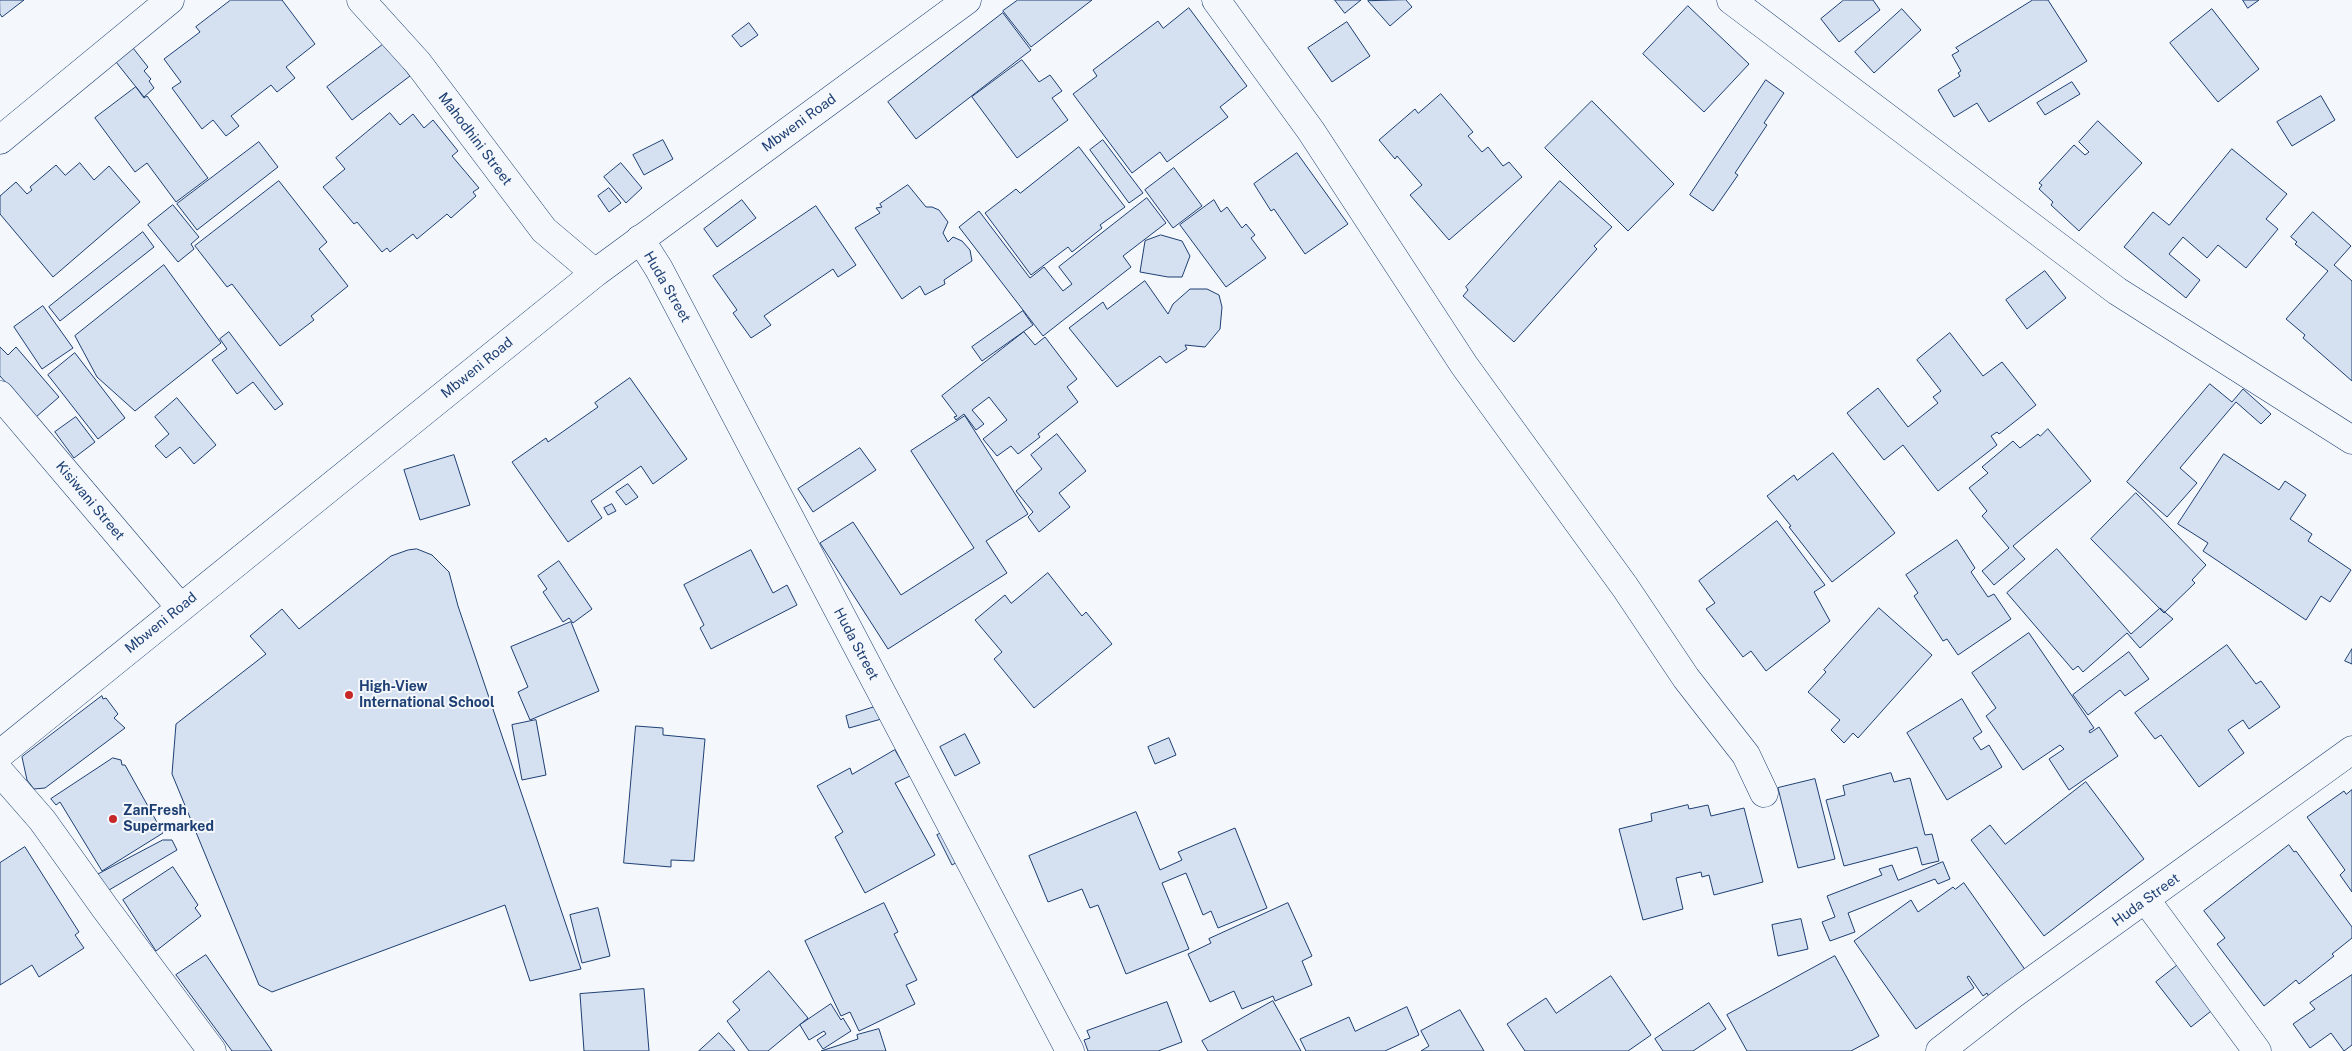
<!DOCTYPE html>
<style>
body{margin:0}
canvas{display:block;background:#f4f7fb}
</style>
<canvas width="2352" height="1051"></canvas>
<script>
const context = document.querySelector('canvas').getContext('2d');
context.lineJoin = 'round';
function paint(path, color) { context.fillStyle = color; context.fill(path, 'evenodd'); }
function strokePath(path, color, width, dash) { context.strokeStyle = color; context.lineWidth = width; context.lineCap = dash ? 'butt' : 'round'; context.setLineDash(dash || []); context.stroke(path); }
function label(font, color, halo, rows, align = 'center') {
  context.font = font + ' "Public Sans",sans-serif'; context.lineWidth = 4; context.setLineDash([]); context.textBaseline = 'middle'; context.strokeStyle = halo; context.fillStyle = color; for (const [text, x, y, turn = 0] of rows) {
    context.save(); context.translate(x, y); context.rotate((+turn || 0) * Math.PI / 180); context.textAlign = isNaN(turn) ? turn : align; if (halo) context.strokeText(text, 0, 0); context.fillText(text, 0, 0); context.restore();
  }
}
const building = new Path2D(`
 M0,0H24L2,17L0,14Z
 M231,0H282L315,44L286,67L295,78L277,92L271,85L231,116L239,126L226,136L213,120L202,129L172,88L181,82L164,59L200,32L196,27Z
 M1018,0H1092L1031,47L1003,11Z
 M1335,0H1361L1345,13Z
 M1406,0L1412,7L1390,26L1368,1Z
 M1844,0H1873L1880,10L1839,42L1821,19Z
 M2033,0H2048L2087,61L1989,122L1977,103L1954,117L1938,90L1960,76L1958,73L1961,71L1952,55L1959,51L1956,48Z
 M2243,0H2259L2248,8Z
 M1688,6L1749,64L1704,112L1643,54Z
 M1189,8L1247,86L1220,107L1228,117L1167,162L1160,152L1132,173L1073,94L1097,76L1093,70L1158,21L1163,28Z
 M1902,9L1921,30L1874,73L1855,52Z
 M2212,9L2259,69L2218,102L2170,43Z
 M1003,13L1031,50L916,139L888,102Z
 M1347,22L1370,56L1332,82L1308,48Z
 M749,23L758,35L741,47L732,36Z
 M385,43L410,76L352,120L327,87Z
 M133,48L148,67L144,71L151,79L149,81L154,88L144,97L116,62Z
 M1022,60L1039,82L1050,75L1062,91L1052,98L1068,120L1017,158L972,97Z
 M1766,80L1784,93L1764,123L1767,125L1735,173L1738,175L1713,211L1690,195Z
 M2072,82L2080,94L2045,115L2037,103Z
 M136,87L144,98L147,96L208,178L176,202L147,163L135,172L95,118Z
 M1441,94L1473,132L1468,136L1482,152L1488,147L1503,166L1509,162L1522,177L1449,240L1410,195L1422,185L1397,156L1395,159L1379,140L1415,109L1418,113Z
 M2321,96L2335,120L2292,146L2277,122Z
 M1592,101L1674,184L1628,231L1545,148Z
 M390,113L400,125L413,114L424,128L433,120L458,151L452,156L479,188L473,192L476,196L451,218L447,214L417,239L413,234L390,252L387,248L382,252L357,222L354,224L323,187L345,169L336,158Z
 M2098,121L2142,163L2079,231L2051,205L2053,202L2039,189L2042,185L2039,183L2074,145L2085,155L2089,152L2079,142Z
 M663,140L673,159L644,175L633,155Z
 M1103,140L1143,193L1129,203L1090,150Z
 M259,142L278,167L197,230L177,204Z
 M1079,147L1125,207L1100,225L1102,228L1072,252L1068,247L1031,275L985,213L1016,189L1020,193Z
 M2232,149L2287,194L2266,219L2278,229L2246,268L2218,245L2207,258L2183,237L2169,254L2200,280L2186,298L2124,247L2153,212L2169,225Z
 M1297,153L1348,224L1305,254L1274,209L1271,211L1254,184Z
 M80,163L94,180L109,166L140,202L53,277L0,214V196L16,182L27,194L32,190L30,187L56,165L65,175Z
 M621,163L642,188L626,203L604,177Z
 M1174,168L1202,206L1173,228L1145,190Z
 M279,181L327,242L319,249L348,286L311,316L314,320L280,346L232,284L227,287L195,246Z
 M1560,181L1612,227L1594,246L1597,249L1514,342L1463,296L1468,290L1466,287Z
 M908,185L926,207H932L939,210L948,222L943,233L948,242L953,237L962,241L970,250L972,261L944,280L945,284L925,295L920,286L902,299L855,228L880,213L876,208L882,207L880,204Z
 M609,188L621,203L609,212L598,196Z
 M1147,198L1166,223L1123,256L1131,267L1043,336L959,227L979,211L1030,278L1044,267L1063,291L1072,284L1059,267Z
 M742,200L756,218L717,247L704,229Z
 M1214,200L1221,212L1227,207L1242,228L1246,224L1255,235L1251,238L1266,258L1226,287L1180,225Z
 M173,205L199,237L191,244L194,249L178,262L148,225Z
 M816,206L856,265L838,277L833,269L764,316L771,325L751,338L733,313L737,310L713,276Z
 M2313,212L2351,246L2334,265L2352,281V381L2303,338L2305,335L2286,319L2328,271L2295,244L2297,242L2291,237Z
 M143,232L154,247L60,321L49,307Z
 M1161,235L1182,241L1190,256L1182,277H1168L1140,272L1145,241Z
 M164,265L221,343L135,411L97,377L75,336Z
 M2045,271L2066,298L2027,329L2006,300Z
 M1145,281L1168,314L1173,304L1190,289H1207L1219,295L1222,307L1220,329L1205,347L1185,345L1187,349L1166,363L1160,356L1117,387L1069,328L1103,302L1107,309Z
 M43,306L73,348L42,369L14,327Z
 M1023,311L1033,325L982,361L972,347Z
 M229,332L283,404L275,410L253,382L237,394L212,360L227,349L220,339Z
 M1024,332L1035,345L1045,337L1077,379L1067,387L1078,402L1038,434L1040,437L1018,454L1011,446L997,456L983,439L1007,420L989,397L972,410L984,424L976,430L964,414L956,420L954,417L957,416L942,396Z
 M1950,333L1983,376L2002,362L2036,405L1999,434L1997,432L1991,436L1997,445L1938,491L1903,445L1884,460L1847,413L1878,388L1908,427L1938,403L1933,397L1941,391L1917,360Z
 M0,347L8,355L16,347L59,397L36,417L0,376Z
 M75,353L125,418L98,439L48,375Z
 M630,378L687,459L653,484L641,466L591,501L602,518L568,542L512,462L546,438L548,442L598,407L595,403Z
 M2210,384L2232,402L2243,389L2271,414L2261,424L2236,402L2180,468L2197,483L2167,517L2127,482Z
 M177,398L216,445L194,464L180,447L166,458L155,446L169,434L155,417Z
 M965,416L1028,514L986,541L1007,573L888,649L820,543L853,522L901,595L974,548L911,451Z
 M76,417L95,442L74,458L55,432Z
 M2048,429L2091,481L2013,546L2025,559L1994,585L1982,571L2009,548L1982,516L1987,511L1969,488L1988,473L1982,467L2013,441L2020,448L2038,434L2040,436Z
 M1057,434L1086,471L1059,493L1070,507L1039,532L1028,517L1033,512L1016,491L1042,469L1031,455Z
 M860,448L876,470L813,512L798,489Z
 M1833,453L1895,533L1832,582L1789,527L1791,526L1767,496L1794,475L1797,480Z
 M2224,454L2279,490L2285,481L2306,495L2290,519L2312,534L2308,541L2351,570L2330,602L2321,596L2306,620L2203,551L2208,543L2178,524Z
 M454,455L470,505L420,520L404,470Z
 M628,484L638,497L626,505L616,492Z
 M2136,493L2206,565L2192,580L2195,583L2164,613L2091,539Z
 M612,504L616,511L608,515L604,508Z
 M1777,521L1825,585L1814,592L1830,621L1766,671L1751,651L1743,657L1706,609L1715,603L1699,581Z
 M1957,540L1975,568L1971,572L1988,597L1994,594L2011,619L1958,655L1947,639L1943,641L1914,596L1918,593L1906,575Z
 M417,549L432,555L449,572L458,606L581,969L530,981L505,905L272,992L259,985L172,774L176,724L266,654L250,636L282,609L299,629L391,556L408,550Z
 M2057,549L2131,634L2160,608L2173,619L2140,648L2127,633L2083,672L2078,666L2073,670L2007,593Z
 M751,550L773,593L787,585L797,605L711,649L700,628L704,625L684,585Z
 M559,561L592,609L573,623L569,618L563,622L543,592L547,589L538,576Z
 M1048,573L1082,616L1086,612L1112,644L1034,708L994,659L1002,652L975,620L1005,595L1011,603Z
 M1879,608L1932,655L1858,738L1853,733L1844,743L1831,730L1840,720L1808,692L1826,672L1824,670Z
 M571,622L599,691L530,720L518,692L528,687L511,647Z
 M2029,633L2094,728L2089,731L2090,733L2099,727L2118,756L2069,790L2049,759L2064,749L2060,745L2023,770L1986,716L1996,708L1972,673Z
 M2227,645L2256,684L2261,681L2280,707L2249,729L2243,720L2228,730L2244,753L2199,787L2161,735L2155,739L2135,713Z
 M2352,649V664L2345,661Z
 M2129,652L2149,679L2125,696L2120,690L2088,715L2073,695Z
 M102,696L103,699L106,698L118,714L114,718L125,728L45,788L34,789L27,780L22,757Z
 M1962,699L1982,732L1973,738L1981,750L1989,745L2002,767L1947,800L1907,733Z
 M881,705L885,718L849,728L846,716Z
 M536,720L546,775L522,780L512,725Z
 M636,726L663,728V735L705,739L694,861L671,860V867L624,863Z
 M965,734L980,763L955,776L940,747Z
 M1169,738L1176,755L1155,764L1148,747Z
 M895,750L910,776L895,783L935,855L865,893L835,837L843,832L817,786L850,768L852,774Z
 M113,758L121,760L122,765H125L163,833L102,871L60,802L56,805L51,799Z
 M1891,773L1894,782L1910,778L1925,835L1932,834L1939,861L1922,865L1917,847L1844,866L1826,800L1845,795L1843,786Z
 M1815,779L1835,859L1798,868L1778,788Z
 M2086,782L2144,859L2044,936L1971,840L1990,825L2005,844Z
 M2352,790V892L2340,875L2345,870L2307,817L2344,791L2346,794Z
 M1688,805L1689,809L1708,805L1711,816L1744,808L1763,882L1714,895L1709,875L1702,877L1701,872L1676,878L1683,909L1643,920L1619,829L1652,821L1651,814Z
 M1136,812L1160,870L1182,860L1178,852L1235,828L1267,908L1218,928L1211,911L1203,915L1186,873L1162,883L1189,949L1126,974L1098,905L1090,908L1082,889L1048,902L1029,856Z
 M949,830L963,859L952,865L937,835Z
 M163,840H172L177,850L104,893L95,876Z
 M2289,845L2294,852L2296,851L2352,927V938L2332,954L2334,956L2299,984L2296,980L2264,1006L2217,944L2225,938L2204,911Z
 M25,847L79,932L75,935L84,948L39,977L32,965L0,985V863Z
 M1943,862L1950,879L1938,884L1935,879L1848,913L1855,932L1830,941L1822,922L1835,917L1827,896L1882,875L1879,869L1892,865L1898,880Z
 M173,867L198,905L195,908L201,916L156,951L123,900Z
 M1964,883L2026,971L1989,997L1987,993L1983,996L1969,976L1967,977L1974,988L1916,1029L1854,941L1911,900L1918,912L1953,887L1955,889Z
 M884,903L898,932L894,934L917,980L906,985L915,1004L859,1031L850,1012L841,1016L805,941Z
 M1288,903L1312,956L1302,961L1312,985L1275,1001L1273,996L1242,1009L1234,991L1210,1002L1188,954L1211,943L1209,939Z
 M598,908L610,956L582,963L570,915Z
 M1801,919L1808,949L1778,956L1772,925Z
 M206,955L272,1051H232L176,975Z
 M1835,956L1879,1036L1851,1051H1747L1727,1015Z
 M2179,964L2215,1008L2191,1027L2156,982Z
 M769,971L808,1018L768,1051H749L727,1021L740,1010L733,1002Z
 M2352,975V1045L2344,1051L2331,1033L2310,1048L2293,1024L2315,1009L2310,1003Z
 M1611,976L1651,1035L1628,1051H1525L1507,1024L1546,998L1556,1013Z
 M644,989L649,1051H584L580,994Z
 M1273,1001L1301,1051H1208L1202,1041Z
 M1167,1002L1182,1042L1158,1051H1088L1084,1040L1090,1038L1087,1031Z
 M1709,1003L1726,1029L1693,1051H1663L1655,1039Z
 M831,1004L841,1020L843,1018L851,1031L823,1049L817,1040L826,1034L824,1031L809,1040L800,1025Z
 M1407,1007L1419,1035L1385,1051H1306L1300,1039L1349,1017L1355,1031Z
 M1460,1010L1484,1051H1421L1429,1046L1421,1031Z
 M879,1029L886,1051H821L858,1039L857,1035Z
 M719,1033L735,1051H699Z`);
paint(building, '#d5e0f0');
strokePath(building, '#1d3f73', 1);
const minor = new Path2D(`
 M361,0L418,63L544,230L595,273
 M1216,0L1311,131L1464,365L1625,587L1686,678L1746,755L1764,793
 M1731,0L2117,291L2352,440
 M0,140L170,0
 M640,239L659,269L1070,1051
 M0,395L180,607
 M0,772L42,820L105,908L212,1051
 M2146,900L2257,1051
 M1940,1051L2012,995L2352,750`);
const tertiary = new Path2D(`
 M0,754L595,273L967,0`);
strokePath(minor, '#1d3f73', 29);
strokePath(tertiary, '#1d3f73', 29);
strokePath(minor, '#f4f7fb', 28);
strokePath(tertiary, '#f4f7fb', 28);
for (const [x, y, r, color] of [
 [349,695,5,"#c62828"],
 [113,819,5,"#c62828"]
]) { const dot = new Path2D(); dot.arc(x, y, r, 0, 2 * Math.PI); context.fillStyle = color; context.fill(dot); strokePath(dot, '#f4f7fb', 2); }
label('14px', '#1d3f73', '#f4f7fb', [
 ["Mbweni Road",799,123,-36],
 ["Mahodhini Street",475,139,53],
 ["Huda Street",667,287,60],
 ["Mbweni Road",477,368,-39],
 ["Kisiwani Street",90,501,50],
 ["Mbweni Road",161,623,-39],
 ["Huda Street",856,644,62],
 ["Huda Street",2146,900,-36]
]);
label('bold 14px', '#1d3f73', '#f4f7fb', [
 ["High-View",359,687],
 ["International School",359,703],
 ["ZanFresh",123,811],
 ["Supermarked",123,827]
], 'left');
</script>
